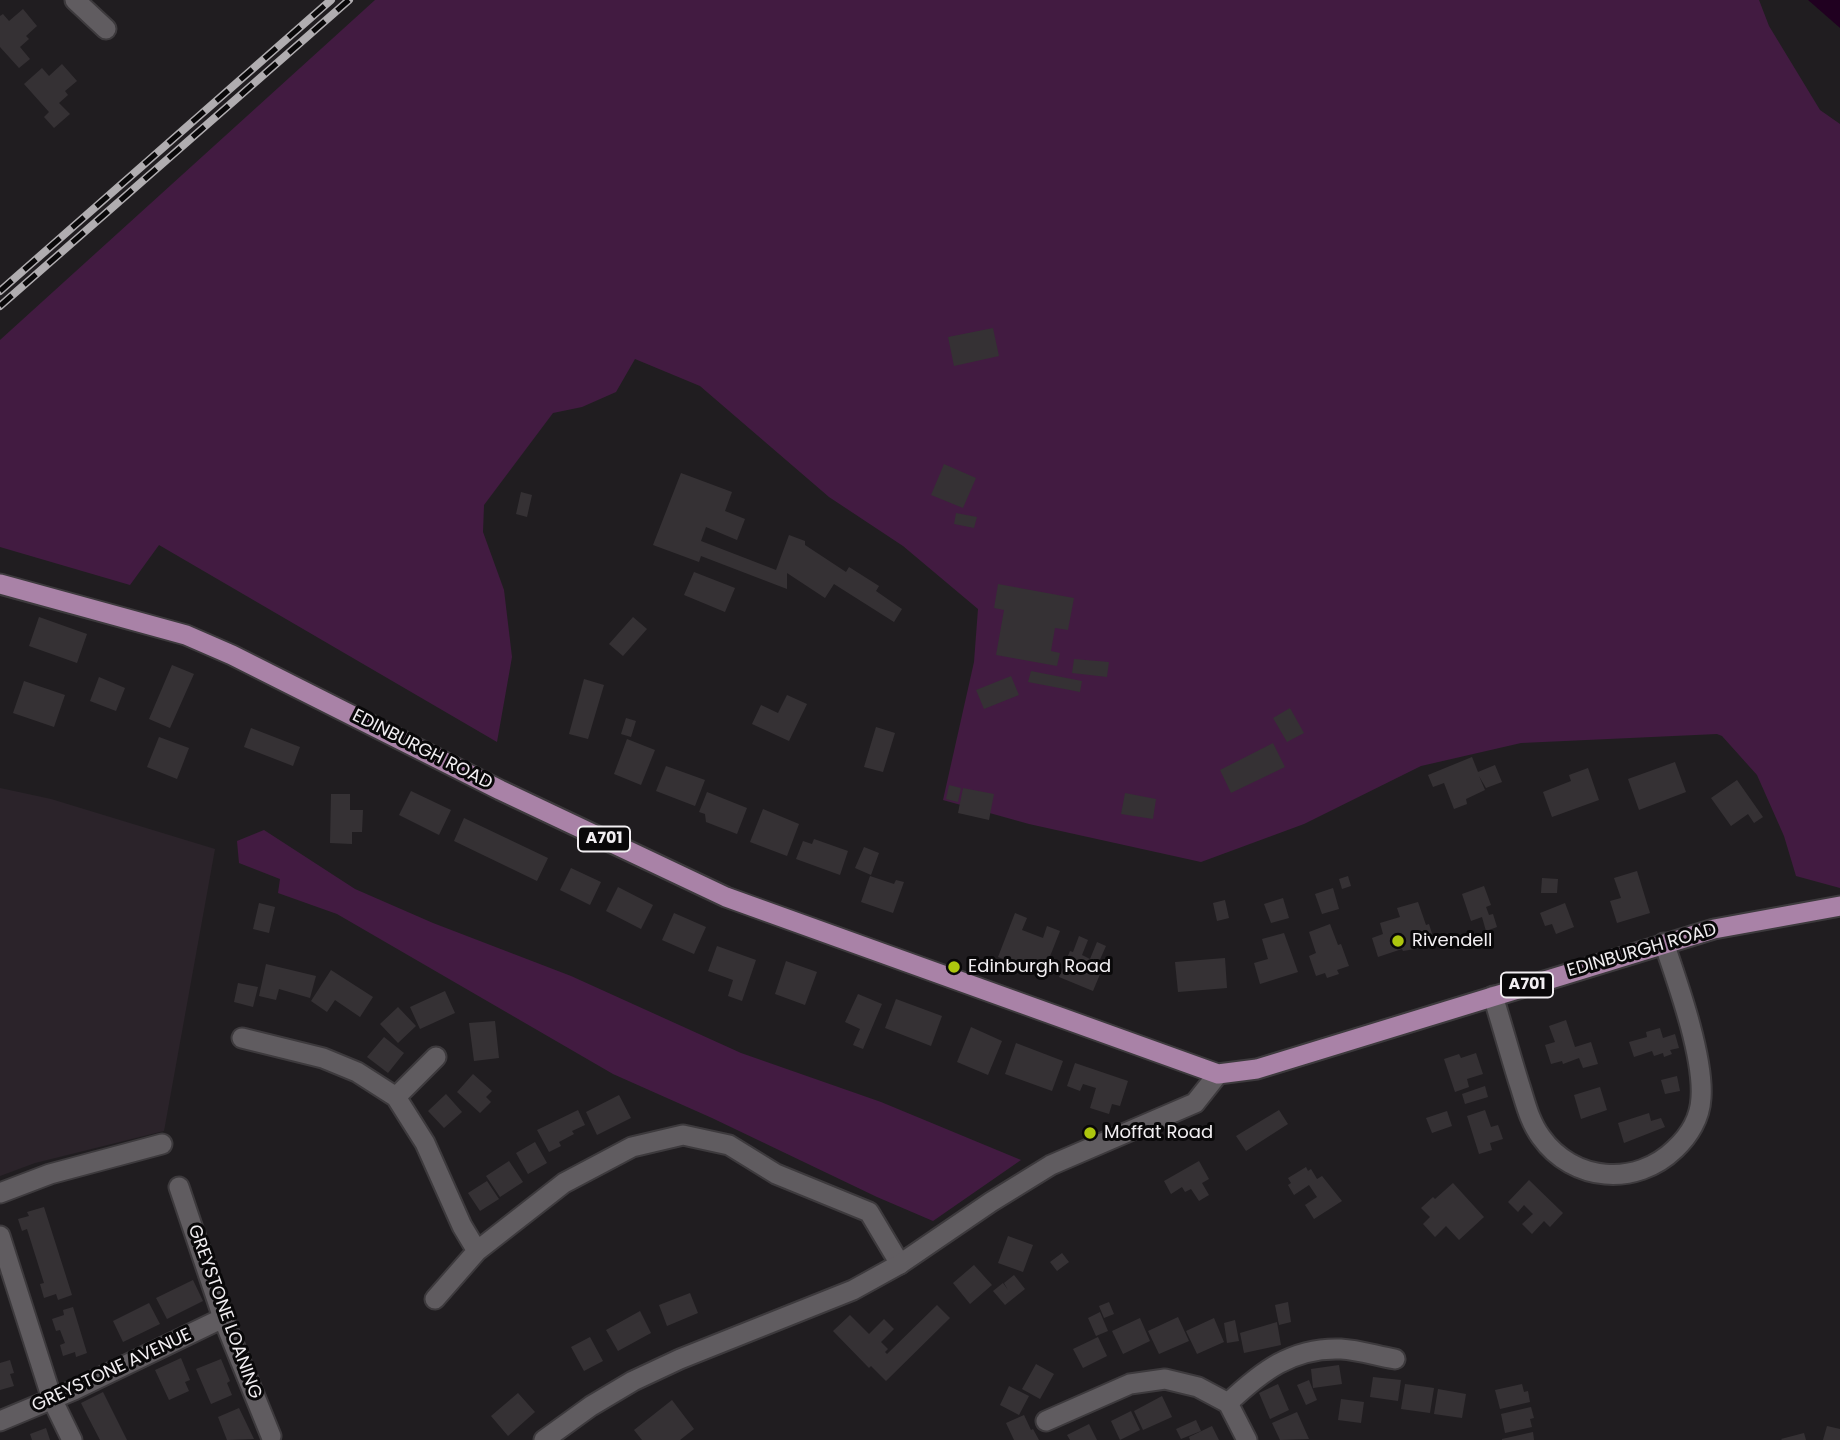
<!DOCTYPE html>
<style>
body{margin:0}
canvas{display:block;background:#201d20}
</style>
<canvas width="1840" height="1440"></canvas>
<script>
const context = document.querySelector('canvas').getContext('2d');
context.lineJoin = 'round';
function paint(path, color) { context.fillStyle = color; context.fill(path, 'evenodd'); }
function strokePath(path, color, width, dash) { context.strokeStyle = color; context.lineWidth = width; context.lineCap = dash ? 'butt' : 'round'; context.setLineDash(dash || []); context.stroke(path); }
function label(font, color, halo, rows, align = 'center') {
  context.font = font + ' Poppins,sans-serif'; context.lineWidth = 6; context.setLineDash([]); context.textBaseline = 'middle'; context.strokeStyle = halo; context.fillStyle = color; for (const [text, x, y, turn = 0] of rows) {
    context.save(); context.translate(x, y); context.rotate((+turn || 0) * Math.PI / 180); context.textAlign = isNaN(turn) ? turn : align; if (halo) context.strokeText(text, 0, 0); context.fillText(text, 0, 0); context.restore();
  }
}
paint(new Path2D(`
 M0,788L51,799L215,849L164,1131L35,1163L0,1176Z`), '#2b232a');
paint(new Path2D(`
 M375,0H1759L1769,26L1820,110L1840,124V888L1796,876L1784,836L1757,775L1722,736L1717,734L1521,743L1421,766L1304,824L1201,862L1029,824L943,800L974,662L978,609L903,546L829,497L700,386L635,359L616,392L582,407L553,413L484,505L483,532L504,590L512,657L497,742L159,545L130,585L0,547V340Z
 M264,830L355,889L433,923L571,976L741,1053L881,1102L1021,1160L933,1221L877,1197L712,1118L613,1074L337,914L278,893L280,879L239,863L237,841Z`), '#421b41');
paint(new Path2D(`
 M1808,0H1840V28Z`), '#200020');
paint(new Path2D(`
 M23,9L37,26L26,36L29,39L20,47L30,59L19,68L0,47V16L3,14L9,21Z
 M62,64L77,81L65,91L68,95L59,103L70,114L54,128L44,117L49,112L24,84L42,68L49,76Z
 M993,328L999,356L954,366L948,337Z
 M944,464L976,478L963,508L931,495Z
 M681,473L732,492L725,511L745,519L737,540L706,527L701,541L776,570L789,535L805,541V545L846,572L849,567L879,586L876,591L902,609L894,622L834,584L825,598L787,573V589L701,556L699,562L653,545Z
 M521,492L532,495L527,517L516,514Z
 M956,513L977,517L974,528L954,524Z
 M694,572L735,588L725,612L684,595Z
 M998,584L1074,598L1068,630L1055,628L1051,651L1060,653L1057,666L996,655L1004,610L994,608Z
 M39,617L87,634L77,663L29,646Z
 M633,617L647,629L623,656L609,644Z
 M1074,659L1109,662L1107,677L1072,673Z
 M172,665L194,674L170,728L149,719Z
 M1031,671L1082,681L1080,692L1028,682Z
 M1011,676L1019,695L984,709L976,690Z
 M99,677L125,688L116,711L90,701Z
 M584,679L604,685L588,739L569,734Z
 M24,681L65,695L54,727L13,713Z
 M787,695L807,704L789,741L752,724L761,705L778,713Z
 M1290,708L1304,733L1287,742L1273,718Z
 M626,718L636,721L631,737L621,734Z
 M876,727L895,733L883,772L864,767Z
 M251,728L300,747L293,766L244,747Z
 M159,737L189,748L177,779L147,767Z
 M627,739L655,750L641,785L614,774Z
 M1273,743L1285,767L1231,793L1220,770Z
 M1472,757L1478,772L1495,765L1502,782L1486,788L1479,776L1485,790L1466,799L1467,804L1454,809L1444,783L1433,787L1428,775Z
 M1675,762L1686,792L1639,810L1628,779Z
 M666,766L705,780L695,806L656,791Z
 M1588,768L1599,800L1552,817L1543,792L1571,781L1569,775Z
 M1737,780L1763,817L1754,823L1748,814L1731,826L1711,798Z
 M949,785L961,788L958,802L946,799Z
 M963,788L994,794L989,820L958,813Z
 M411,791L451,810L439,835L399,815Z
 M707,792L747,808L737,834L706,822L705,814L699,812Z
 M1125,793L1156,799L1153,819L1121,814Z
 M331,794H350V810H363L362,832H352V844L330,843Z
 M763,809L799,824L787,856L750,842Z
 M464,818L548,858L537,881L454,841Z
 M814,839L848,851L840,875L796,859L803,841L812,844Z
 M864,847L879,853L871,875L855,868Z
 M571,868L601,882L590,905L560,890Z
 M1637,871L1650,913L1617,923L1610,901L1621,898L1614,878Z
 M870,876L894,884L896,880L904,882L893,913L861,902Z
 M1348,876L1351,886L1342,889L1339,879Z
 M1542,878L1558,879L1557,893H1541Z
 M1484,886L1491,905L1486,907L1489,915L1493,914L1497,927L1486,931L1482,917L1471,921L1462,894Z
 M618,887L653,905L641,929L606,911Z
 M1333,888L1339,909L1322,914L1315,894Z
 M1283,898L1289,918L1271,923L1264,904Z
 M1225,900L1229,918L1217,921L1213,903Z
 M1418,902L1426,925L1429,924L1434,940L1423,944L1421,948L1403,951L1402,949L1378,957L1372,938L1383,934L1380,923L1400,917L1397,908Z
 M259,903L275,907L269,933L253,929Z
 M1565,903L1574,927L1556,934L1552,924L1545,926L1540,913Z
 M674,913L706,927L694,954L662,940Z
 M1015,913L1027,918L1022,930L1043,938L1047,926L1060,931L1043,974L998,957Z
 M1330,924L1338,945L1341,944L1349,966L1337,970L1339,974L1327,978L1325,973L1316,976L1309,956L1316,953L1309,932Z
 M1284,933L1298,972L1260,984L1254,963L1268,959L1262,939Z
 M1079,936L1088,940L1082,955L1090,959L1097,942L1106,946L1098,964L1103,967L1093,991L1059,977L1070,951L1073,952Z
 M717,946L756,960L742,1001L728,996L733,980L708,971Z
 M1225,958L1227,988L1178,992L1175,962Z
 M786,961L817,972L805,1005L775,994Z
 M266,964L316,976L310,998L279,989L276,1000L259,996Z
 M331,970L373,997L360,1017L335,1000L327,1012L311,1001Z
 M238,983L258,987L253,1007L234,1002Z
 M445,991L455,1013L420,1029L410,1007Z
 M858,994L882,1004L863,1049L853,1045L860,1029L845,1022Z
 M896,999L942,1016L931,1046L885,1028Z
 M398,1007L416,1026L398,1043L380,1024Z
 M1566,1020L1575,1047L1591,1042L1598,1064L1583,1068L1579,1058L1563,1064L1562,1061L1551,1064L1545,1045L1555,1042L1549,1026Z
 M495,1021L499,1058L474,1061L469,1023Z
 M971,1027L1002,1041L988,1075L957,1062Z
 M1660,1028L1663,1038L1675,1034L1679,1048L1670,1050L1672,1054L1664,1057L1663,1053L1654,1056L1652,1051L1634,1057L1629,1042L1647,1037L1646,1032Z
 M384,1037L404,1053L388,1073L367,1057Z
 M1016,1043L1063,1061L1052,1091L1005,1074Z
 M1476,1053L1483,1074L1467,1079L1469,1087L1455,1092L1444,1059L1459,1054L1461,1058Z
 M1075,1063L1128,1081L1120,1106L1112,1104L1109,1114L1090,1108L1096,1088L1083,1084L1080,1091L1067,1086Z
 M473,1074L492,1091L486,1097L491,1102L480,1113L457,1092Z
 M1677,1076L1680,1091L1665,1094L1661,1080Z
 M1485,1086L1488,1097L1465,1104L1462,1094Z
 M1600,1087L1607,1110L1581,1119L1574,1095Z
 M446,1094L462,1112L444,1128L428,1111Z
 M619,1095L631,1118L597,1135L586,1112Z
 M578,1110L585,1125L572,1131L574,1134L559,1142L561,1146L549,1152L537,1130Z
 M1279,1110L1288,1124L1246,1151L1236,1136Z
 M1485,1110L1491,1127L1498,1125L1503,1139L1490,1143L1492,1150L1479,1154L1467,1116Z
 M1447,1111L1452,1126L1432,1133L1426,1118Z
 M1649,1113L1651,1121L1661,1118L1665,1127L1624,1143L1618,1123Z
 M535,1142L547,1163L528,1174L516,1153Z
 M509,1161L523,1182L500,1197L486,1176Z
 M1199,1161L1209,1179L1202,1183L1209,1195L1199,1201L1191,1189L1185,1192L1182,1187L1171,1194L1164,1181Z
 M1306,1167L1308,1171L1311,1169L1317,1179L1322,1176L1342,1201L1314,1219L1305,1205L1317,1197L1309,1185L1294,1195L1288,1185L1291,1183L1288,1178Z
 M1529,1180L1563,1213L1550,1227L1544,1221L1532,1234L1522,1224L1533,1214L1524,1205L1518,1212L1508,1202Z
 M487,1181L499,1199L480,1211L468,1193Z
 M1453,1183L1484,1217L1459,1240L1446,1226L1435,1237L1423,1224L1430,1217L1421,1208L1433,1197L1435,1199Z
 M44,1207L72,1295L58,1300L56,1294L44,1298L40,1284L44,1283L27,1229L22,1231L18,1219L29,1216L27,1212Z
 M1008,1236L1033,1245L1023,1272L998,1263Z
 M1062,1253L1069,1262L1057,1271L1050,1262Z
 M974,1265L992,1285L970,1304L953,1283Z
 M1014,1275L1025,1289L1005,1305L993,1291L1003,1283L1008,1290L1004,1283Z
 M193,1280L203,1301L167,1319L156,1298Z
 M690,1293L698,1313L667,1326L659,1305Z
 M1109,1302L1114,1314L1104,1318L1099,1306Z
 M1288,1302L1291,1322L1279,1325L1275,1305Z
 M149,1303L160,1324L123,1342L113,1321Z
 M937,1305L950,1318L886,1381L871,1366L869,1368L833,1331L850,1315L869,1334L884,1319L894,1329L881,1342L888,1349L885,1352L887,1354Z
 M73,1307L87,1353L76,1357L75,1352L63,1356L60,1345L65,1343L60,1330L56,1331L52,1319L64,1315L63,1310Z
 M640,1311L651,1333L618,1351L606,1330Z
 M1100,1312L1108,1331L1096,1336L1088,1318Z
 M1178,1317L1189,1341L1159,1354L1148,1331Z
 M1140,1318L1150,1341L1123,1354L1112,1331Z
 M1214,1318L1224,1342L1197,1354L1186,1331Z
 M1235,1320L1239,1341L1227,1343L1224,1323Z
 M1277,1322L1281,1345L1244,1353L1240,1333Z
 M590,1337L603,1361L584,1371L571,1347Z
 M1098,1337L1107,1356L1083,1368L1073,1349Z
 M181,1358L190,1380L185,1382L189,1391L169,1400L155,1370Z
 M221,1359L230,1381L227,1383L232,1395L211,1404L196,1369Z
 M10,1360L14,1373L10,1374L14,1386L0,1390V1363Z
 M1036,1364L1054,1374L1040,1399L1022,1389Z
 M1339,1365L1342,1384L1313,1388L1311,1369Z
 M1373,1377L1401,1380L1398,1401L1370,1397Z
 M1309,1380L1317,1400L1306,1405L1297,1385Z
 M1278,1384L1289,1410L1270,1419L1259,1393Z
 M1405,1384L1434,1388L1430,1413L1401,1409Z
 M1522,1384L1524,1392L1528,1391L1530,1402L1500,1409L1495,1390Z
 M1009,1386L1029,1396L1019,1415L1000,1405Z
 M1438,1389L1466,1394L1462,1418L1434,1414Z
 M103,1392L127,1440H100L88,1417L81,1403Z
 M518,1393L535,1412L508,1436L491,1416Z
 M1162,1396L1172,1417L1143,1430L1134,1411Z
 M1341,1399L1364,1402L1361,1423L1338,1420Z
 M672,1400L694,1429L680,1440H642L634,1430Z
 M1531,1407L1534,1418L1530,1419L1532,1427L1505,1433L1501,1414Z
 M239,1408L254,1439L227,1440L218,1417Z
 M1131,1411L1140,1430L1120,1440L1111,1421Z
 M1297,1412L1309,1439L1280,1440L1272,1423Z
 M1024,1415L1031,1430L1033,1429L1039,1440H1014L1006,1423Z
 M1196,1420L1201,1431L1181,1439L1176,1429Z
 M1089,1424L1097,1440H1070L1067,1435Z
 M1212,1426L1219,1440H1190L1189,1437Z
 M1827,1426L1840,1429V1440H1823Z
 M46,1428L50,1440H32L30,1434Z
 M1533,1432L1534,1440H1502V1439Z
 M1804,1433L1806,1440H1782L1781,1439Z`), '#353134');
const minor = new Path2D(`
 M75,0L106,29
 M1493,996C1502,1025 1510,1054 1519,1083C1525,1101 1529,1121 1541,1137C1573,1182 1636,1187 1675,1149C1689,1136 1700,1118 1701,1098C1704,1057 1678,984 1664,943
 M242,1038L323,1058L357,1072L396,1097L425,1143L462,1226L477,1251
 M396,1097L436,1057
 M179,1187L223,1318L271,1436
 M0,1193L50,1174L162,1144
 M0,1236L52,1399L72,1440
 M435,1299L477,1251L564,1183L632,1147L683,1135L729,1145L776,1174L869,1212L900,1264
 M1228,1403C1261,1372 1292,1347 1341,1349C1359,1350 1377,1356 1395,1359
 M0,1421L74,1390L223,1318
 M1046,1421L1130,1384L1165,1379L1198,1387L1228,1403L1247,1440`);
const tertiary = new Path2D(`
 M544,1440L591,1406L633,1381L680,1359L853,1290L900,1264L991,1202L1051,1165L1195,1103L1218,1074`);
const primary = new Path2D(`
 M0,584L186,635L232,655L500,790L726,897L1218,1074L1257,1069L1714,929L1840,906`);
strokePath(minor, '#3d3a3d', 23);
strokePath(tertiary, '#3d3a3d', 23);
strokePath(primary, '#3d3a3d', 23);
strokePath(minor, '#605c60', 19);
strokePath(tertiary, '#605c60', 19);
strokePath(primary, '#a982a7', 19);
const rail = new Path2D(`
 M0,291L331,0
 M0,306L349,0`);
strokePath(rail, '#b0adb0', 8);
strokePath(rail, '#090809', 5, [16]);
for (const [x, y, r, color] of [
 [1398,941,7,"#adc60e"],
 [954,967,7,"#adc60e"],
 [1090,1133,7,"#adc60e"]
]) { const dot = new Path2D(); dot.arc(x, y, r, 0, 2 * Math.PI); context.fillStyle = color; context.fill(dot); strokePath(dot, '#090809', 2.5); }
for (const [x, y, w] of [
 [604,839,52],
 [1527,985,52]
]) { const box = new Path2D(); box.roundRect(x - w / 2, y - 12.5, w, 25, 5); context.fillStyle = '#090809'; context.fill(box); strokePath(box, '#f1eef1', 2); }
label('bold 16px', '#f1eef1', null, [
 ["A701",604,839],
 ["A701",1527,985]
]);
label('18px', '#f1eef1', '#090809', [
 ["EDINBURGH ROAD",422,750,27],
 ["EDINBURGH ROAD",1642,951,-16],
 ["GREYSTONE LOANING",224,1312,70],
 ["GREYSTONE AVENUE",112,1371,-25]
]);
label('18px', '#f1eef1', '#090809', [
 ["Rivendell",1412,941],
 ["Edinburgh Road",968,967],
 ["Moffat Road",1104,1133]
], 'left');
</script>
